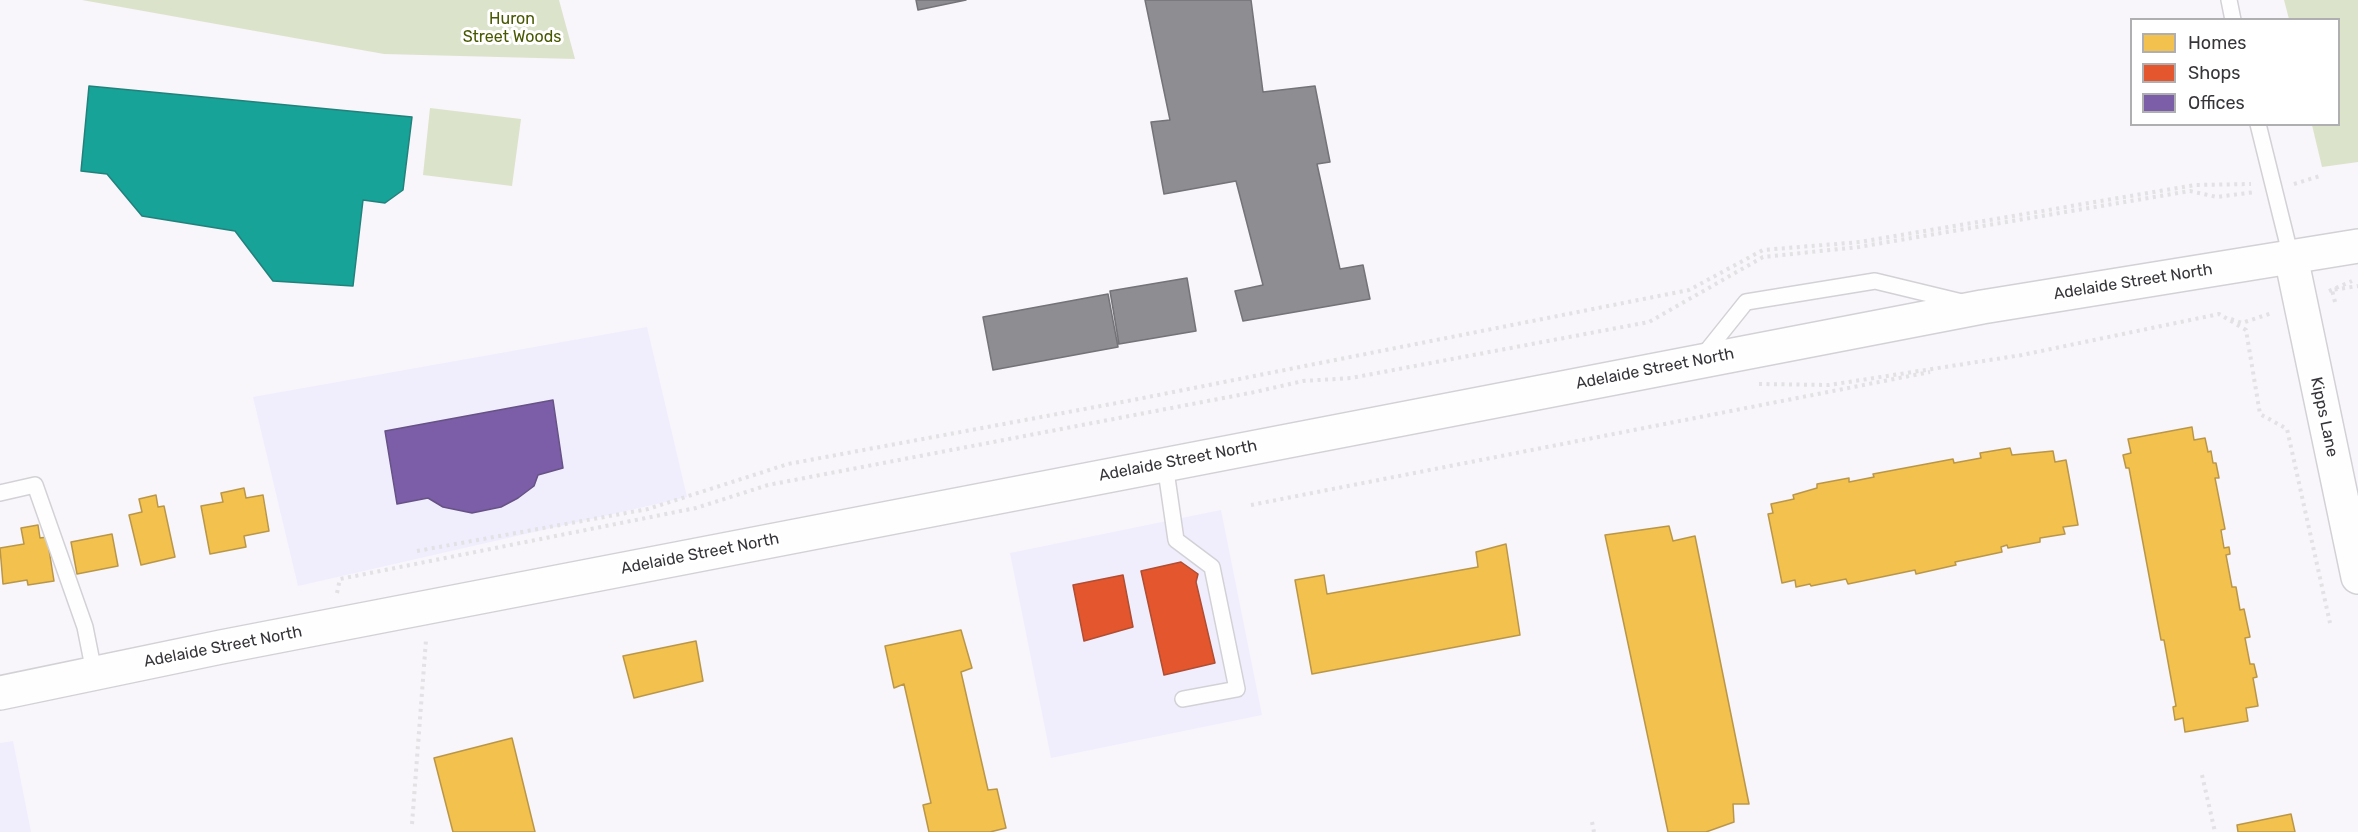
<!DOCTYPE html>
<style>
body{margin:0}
#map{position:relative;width:2358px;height:832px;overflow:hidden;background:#f8f5fb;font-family:Rubik,sans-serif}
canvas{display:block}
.legend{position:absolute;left:2130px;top:18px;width:210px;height:108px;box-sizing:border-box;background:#fff;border:2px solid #afaeb0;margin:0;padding:8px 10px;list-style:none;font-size:18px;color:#37353a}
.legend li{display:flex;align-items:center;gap:12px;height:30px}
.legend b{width:30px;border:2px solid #afaeb0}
</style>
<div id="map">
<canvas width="2358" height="832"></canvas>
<ul class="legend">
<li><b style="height:16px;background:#f2c14e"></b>Homes</li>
<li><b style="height:16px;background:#e4572e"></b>Shops</li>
<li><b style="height:16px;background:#7b5ea7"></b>Offices</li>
</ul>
</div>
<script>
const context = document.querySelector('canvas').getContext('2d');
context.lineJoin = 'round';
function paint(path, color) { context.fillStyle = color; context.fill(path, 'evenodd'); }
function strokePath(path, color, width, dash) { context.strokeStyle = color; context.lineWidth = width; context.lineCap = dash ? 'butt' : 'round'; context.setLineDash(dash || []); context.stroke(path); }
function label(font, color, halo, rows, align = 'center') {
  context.font = font + ' Rubik,sans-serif'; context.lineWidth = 6; context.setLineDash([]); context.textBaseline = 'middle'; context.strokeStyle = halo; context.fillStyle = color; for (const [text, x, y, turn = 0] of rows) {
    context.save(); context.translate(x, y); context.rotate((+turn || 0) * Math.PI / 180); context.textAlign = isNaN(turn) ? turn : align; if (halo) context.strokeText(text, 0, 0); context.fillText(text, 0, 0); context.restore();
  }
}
paint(new Path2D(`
 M647,327L687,497L298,586L253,397Z
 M1221,510L1262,715L1051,758L1010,553Z
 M13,741L31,832H0V743Z`), '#f0eefd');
paint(new Path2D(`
 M82,0H559L575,59L384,54Z
 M2284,0H2358V162L2322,167L2312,125L2338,124V20L2289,19Z
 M430,108L521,119L512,186L423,175Z`), '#dce3cb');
const homes = new Path2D(`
 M2192,427L2194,440L2205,438L2208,452L2211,451L2213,463H2216L2219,478H2215L2225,529L2221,530L2224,548L2229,547L2230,554L2226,555L2232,587H2236L2240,610L2244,609L2250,637L2245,638L2250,664H2254L2257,677L2253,678L2258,706L2246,708L2248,721L2185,732L2183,718L2175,720L2173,707L2176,706L2164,640H2161L2129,468H2126L2123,455L2131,453L2128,439Z
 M2010,448L2012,455L2053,451L2055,462L2066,460L2078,525L2063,527L2065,534L2040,538V542L2008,548L2007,545L2001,547L2002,552L1955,562L1956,565L1916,574L1915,570L1848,584L1846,579L1811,586L1810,584L1796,587L1795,580L1782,583L1768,514L1773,513L1771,504L1794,499L1793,495L1817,488V484L1849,478V482L1874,477L1873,474L1953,459L1954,463L1981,458L1980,453Z
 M244,488L246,498L263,495L269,531L244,536L246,547L210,554L201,506L223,502L221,493Z
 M156,495L158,507L164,506L175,557L141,565L129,515L142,512L139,499Z
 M38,525L40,538L47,537L54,581L28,585L27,580L3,584L0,548L24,544L21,528Z
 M1669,526L1673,541L1695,536L1749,804H1733L1734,822L1706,832H1668L1605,535Z
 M112,534L118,566L77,574L71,542Z
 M1506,544L1520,635L1312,674L1295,580L1324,575L1327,594L1478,567L1476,552Z
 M961,630L972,668L961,672L988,790L997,789L1006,828L990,832H929L923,805L931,803L904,684L894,688L885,646Z
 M696,641L703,681L634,698L623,656Z
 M512,738L535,832H453L434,758Z
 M2291,814L2295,832H2238L2237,825Z`);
paint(homes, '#f2c14e');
strokePath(homes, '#ba9748', 1.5);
const shops = new Path2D(`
 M1181,562L1198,574L1196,582L1215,663L1164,675L1141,571Z
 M1123,575L1133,627L1084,641L1073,585Z`);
paint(shops, '#e4572e');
strokePath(shops, '#b04d32', 1.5);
const offices = new Path2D(`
 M553,400L563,468L538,475L534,486L518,498L501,507L472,513L443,507L428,498L397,504L385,431Z`);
paint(offices, '#7b5ea7');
strokePath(offices, '#675286', 1.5);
const public = new Path2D(`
 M89,86L412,117L403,190L385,203L363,200L353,286L273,281L235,231L142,216L107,174L81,171Z`);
paint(public, '#17a398');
strokePath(public, '#21827c', 1.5);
const industry = new Path2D(`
 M916,0H966L918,10Z
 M1145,0H1251L1263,92L1315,86L1330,162L1317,164L1340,269L1363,265L1370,299L1243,321L1235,291L1263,285L1236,181L1164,194L1151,122L1170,120Z
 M1187,278L1196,331L1119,344L1110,291Z
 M1108,294L1118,347L993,370L983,317Z`);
paint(industry, '#8d8d92');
strokePath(industry, '#737378', 1.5);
const service = new Path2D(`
 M2229,0L2233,20
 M2258,124L2291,257
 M1702,357L1746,302L1875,281L1962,302
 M1165,464L1176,540L1212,567L1237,689L1183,699
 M0,493L35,485L85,627L94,672`);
const tertiary = new Path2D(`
 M2291,257L2358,577`);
const secondary = new Path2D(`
 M0,693L221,647L1982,307L2358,246`);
strokePath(service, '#d3d1d6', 18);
strokePath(tertiary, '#d3d1d6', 36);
strokePath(secondary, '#d3d1d6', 36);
strokePath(new Path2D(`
 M2294,184L2320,176
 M2329,291L2352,281
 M2335,302L2332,290L2358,286
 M2231,319L2242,323L2272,313
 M1759,384L1829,385L2022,355L2219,314L2246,330L2260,414L2287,429L2330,623
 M1251,505L1930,372
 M417,551L648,509L788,464L1133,400L1689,290L1763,250L1860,242L2195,185L2251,184
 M337,593L340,579L696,508L768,485L1255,392L1303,381L1351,378L1649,322L1763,257L1859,247L2190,191L2217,197L2255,192
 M2202,775L2215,832
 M1592,822L1594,832
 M412,824L426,640`), '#e2e1e3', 4, [3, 4.5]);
strokePath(service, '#fefefe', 15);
strokePath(tertiary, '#fefefe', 33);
strokePath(secondary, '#fefefe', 33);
label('16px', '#485801', '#fff', [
 ["Huron",512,19],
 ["Street Woods",512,37]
]);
label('16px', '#37353a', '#fff', [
 ["Adelaide Street North",2133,282,-9],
 ["Adelaide Street North",1655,369,-11],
 ["Kipps Lane",2324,417,78],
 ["Adelaide Street North",1178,461,-11],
 ["Adelaide Street North",700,554,-11],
 ["Adelaide Street North",223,647,-11]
]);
</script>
